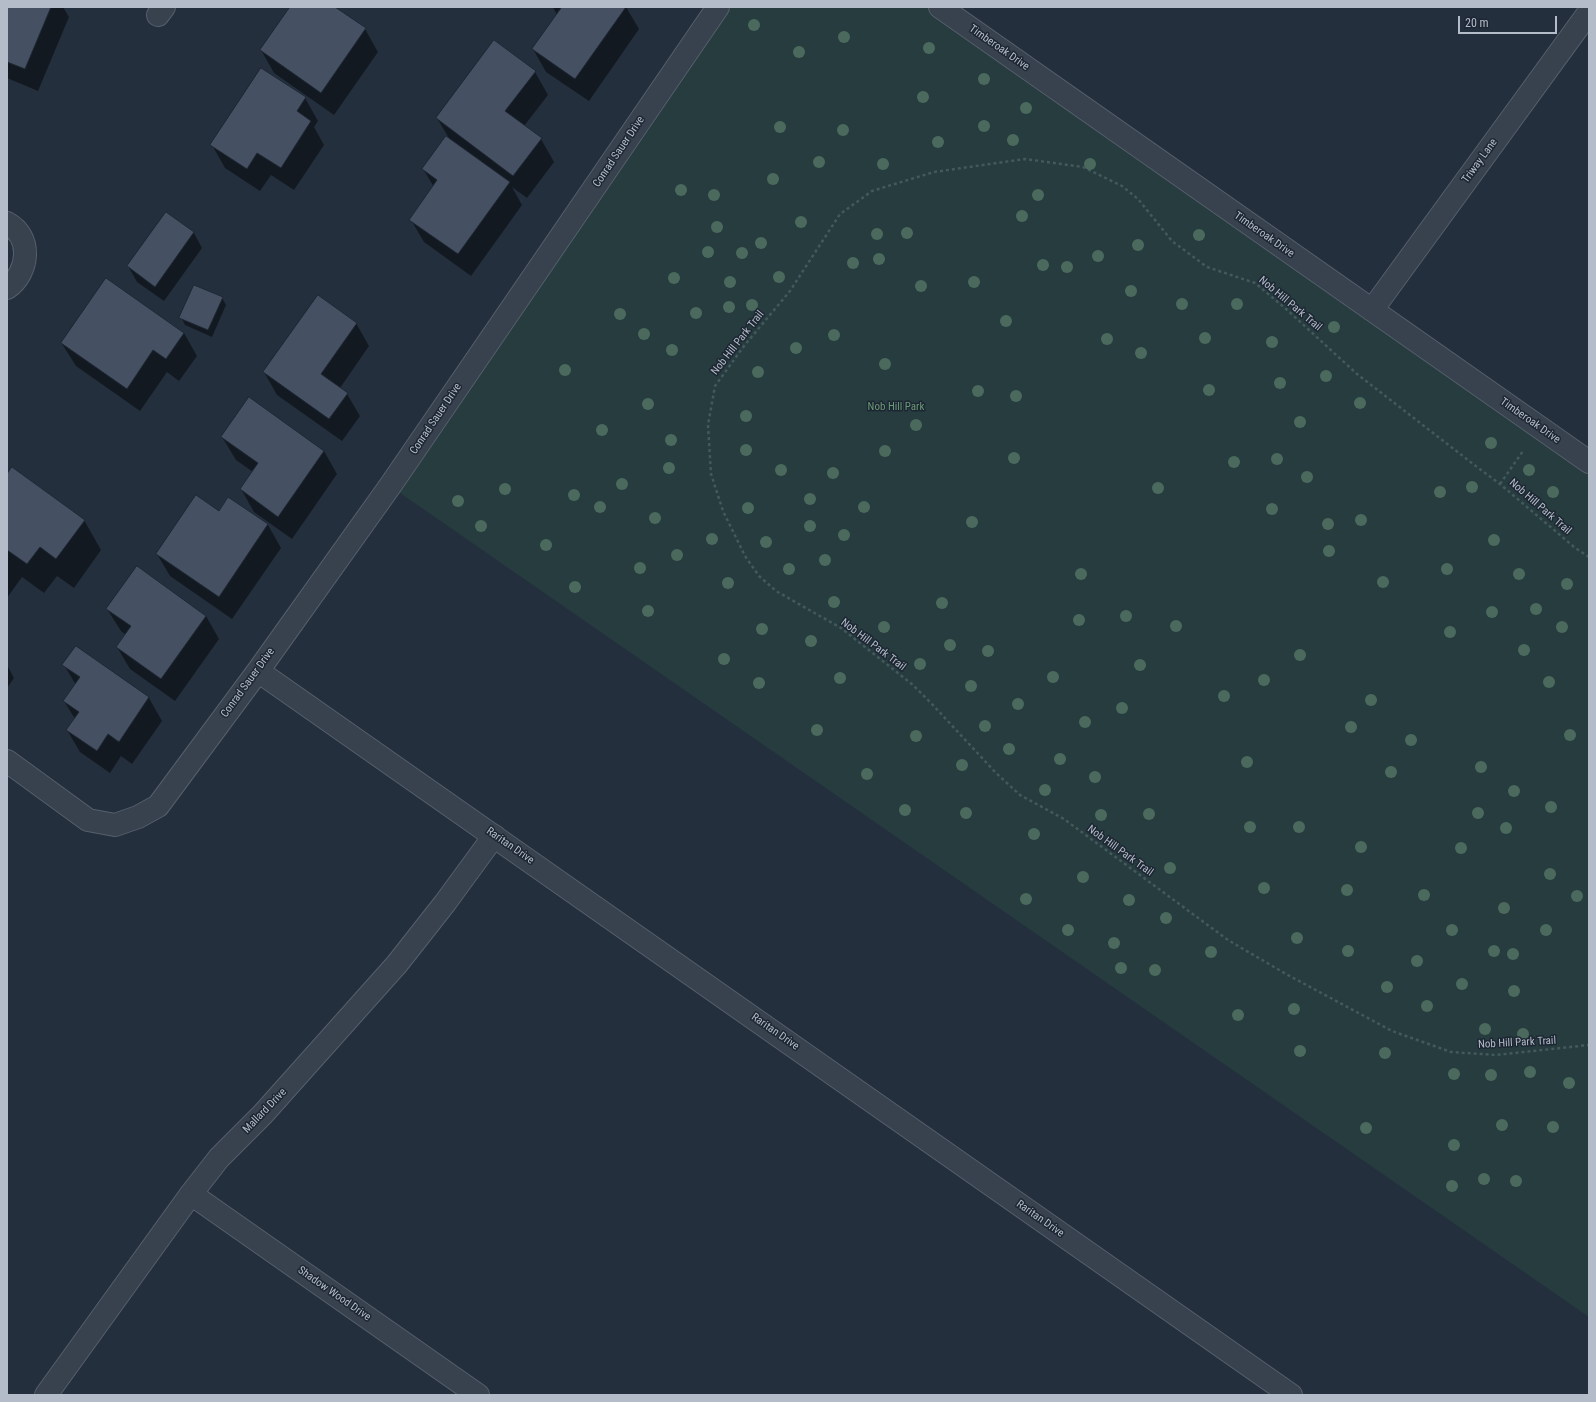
<!DOCTYPE html>
<style>
body{margin:0}
#map{position:relative;width:1596px;height:1402px;overflow:hidden;background:#242f3e;font-family:"Roboto Condensed",sans-serif}
canvas{display:block}
.frame{position:absolute;inset:0;border:8px solid #b4bcc9;pointer-events:none}
.scale{position:absolute;left:1458px;top:16px;width:99px;height:18px;box-sizing:border-box;border:2px solid #b4bcc9;border-top:0;padding-left:5px;font-size:12px;line-height:14px;white-space:nowrap;color:#b4bcc9;-webkit-text-stroke:3px #1d2633;paint-order:stroke}
</style>
<div id="map">
<canvas width="1596" height="1402"></canvas>
<div class="frame"></div>
<div class="scale">20 m</div>
</div>
<script>
const context = document.querySelector('canvas').getContext('2d');
context.lineJoin = 'round';
function paint(path, color) { context.fillStyle = color; context.fill(path, 'evenodd'); }
function strokePath(path, color, width, dash) { context.strokeStyle = color; context.lineWidth = width; context.lineCap = dash ? 'butt' : 'round'; context.setLineDash(dash || []); context.stroke(path); }
function label(font, color, halo, rows, align = 'center') {
  context.font = font + ' "Roboto Condensed",sans-serif'; context.lineWidth = 3; context.setLineDash([]); context.textBaseline = 'middle'; context.strokeStyle = halo; context.fillStyle = color; for (const [text, x, y, turn = 0] of rows) {
    context.save(); context.translate(x, y); context.rotate((+turn || 0) * Math.PI / 180); context.textAlign = isNaN(turn) ? turn : align; if (halo) context.strokeText(text, 0, 0); context.fillText(text, 0, 0); context.restore();
  }
}
paint(new Path2D(`
 M718,7H940L1589,462V1317L390,486Z`), '#263c3f');
paint(new Path2D(`
 M7,7H63L69,17L38,91L7,78Z
 M291,7H334L365,29L378,52L334,115L274,73L261,50Z
 M553,7H626L639,29L589,101L546,72L533,49L557,15Z
 M535,72L548,95L524,126L541,139L554,162L527,198L512,187L522,205L471,276L424,242L411,220L434,187L423,169L450,140L437,118Z
 M305,98L318,121L314,127L324,145L294,190L271,175L260,191L225,168L212,145Z
 M167,213L194,233L202,248L164,301L137,282L128,266Z
 M222,298L226,305L212,337L185,325L181,317Z
 M356,323L369,346L340,388L347,394L360,416L342,441L277,395L264,372Z
 M184,333L197,356L179,381L167,372L140,411L76,366L62,344Z
 M222,437L324,451L337,474L292,539L254,512L241,489L253,472L236,460Z
 M7,476L84,520L101,550L74,588L57,576L44,593L22,577L7,598Z
 M229,499L268,525L281,548L232,619L170,576L157,554L219,513Z
 M107,609L206,616L219,639L175,701L130,669L117,647L126,635L121,631Z
 M76,647L149,698L162,721L132,764L121,756L110,773L80,752L67,730L75,719L64,701L76,685L64,665Z
 M7,665L14,678L7,688Z`), '#0007');
const building = new Path2D(`
 M7,7H51L25,69L7,62Z
 M290,7H335L366,28L321,93L260,50Z
 M562,7H626L575,79L532,49Z
 M494,40L536,71L505,111L542,138L513,176L436,118Z
 M261,68L306,97L297,111L311,121L281,168L257,153L247,169L210,145Z
 M446,136L510,182L458,254L409,220L437,180L422,169Z
 M166,212L194,232L155,287L127,266Z
 M106,278L184,333L166,359L153,350L127,389L61,343Z
 M194,285L223,297L208,330L179,318Z
 M318,295L357,323L321,374L348,393L329,419L263,372Z
 M249,397L324,451L278,517L240,489L258,463L221,437Z
 M12,467L85,520L56,559L40,547L27,564L7,550V474Z
 M196,495L219,511L228,497L268,524L219,597L156,554Z
 M137,566L206,616L161,679L116,647L131,626L106,609Z
 M76,646L149,697L119,742L108,734L97,751L66,730L79,712L63,701L80,677L62,665Z`);
paint(building, '#455162');
strokePath(building, '#1f2835', 1);
const minor = new Path2D(`
 M940,7L1589,462
 M158,15L164,7
 M7,223C33,237 29,273 7,288
 M1372,310L1589,12
 M191,1194L478,1395
 M46,1395L191,1194L219,1158L263,1114L397,964L445,903L494,836`);
const tertiary = new Path2D(`
 M258,671L1291,1395
 M7,761L88,820L115,825L138,817L158,806L258,671L390,486L718,7`);
strokePath(minor, '#565f6c', 24);
strokePath(tertiary, '#565f6c', 24);
strokePath(new Path2D(`
 M1500,484L1523,451
 M1589,557L1574,547L1500,484L1477,467L1357,374L1285,308L1255,283L1207,267L1172,241L1138,199L1122,186L1083,167L1025,159L934,172L872,191L840,214L790,291L744,346L715,386L708,425L711,474L723,511L745,556L759,576L776,591L841,628L913,685L931,703L996,773L1020,795L1064,819L1228,940L1286,974L1392,1031L1451,1052L1496,1055L1589,1045`), '#44595c', 2.5, [3, 3]);
strokePath(minor, '#38414e', 22);
strokePath(tertiary, '#38414e', 22);
context.fillStyle = '#4b6a5d';
for (const [x, y] of [
 [754,25],
 [844,37],
 [929,48],
 [799,52],
 [984,79],
 [923,97],
 [1026,108],
 [984,126],
 [780,127],
 [843,130],
 [1013,140],
 [938,142],
 [819,162],
 [883,164],
 [1090,164],
 [773,179],
 [681,190],
 [714,195],
 [1038,195],
 [1022,216],
 [801,222],
 [717,227],
 [907,233],
 [877,234],
 [1199,235],
 [761,243],
 [1138,245],
 [708,252],
 [742,253],
 [1098,256],
 [879,259],
 [853,263],
 [1043,265],
 [1067,267],
 [779,277],
 [674,278],
 [730,282],
 [974,282],
 [921,286],
 [1131,291],
 [1182,304],
 [1237,304],
 [752,305],
 [729,307],
 [696,313],
 [620,314],
 [1006,321],
 [1334,327],
 [644,334],
 [834,335],
 [1205,338],
 [1107,339],
 [1272,342],
 [796,348],
 [672,350],
 [1141,353],
 [885,364],
 [565,370],
 [758,372],
 [1326,376],
 [1280,383],
 [1209,390],
 [978,391],
 [1016,396],
 [1360,403],
 [648,404],
 [746,416],
 [1300,422],
 [916,425],
 [602,430],
 [671,440],
 [1491,443],
 [746,450],
 [885,451],
 [1014,458],
 [1277,459],
 [1234,462],
 [669,468],
 [781,470],
 [1529,470],
 [833,473],
 [1307,477],
 [622,484],
 [1472,487],
 [1158,488],
 [505,489],
 [1440,492],
 [1553,492],
 [574,495],
 [810,499],
 [458,501],
 [600,507],
 [864,507],
 [748,508],
 [1272,509],
 [655,518],
 [1361,520],
 [972,522],
 [1328,524],
 [481,526],
 [810,526],
 [844,535],
 [712,539],
 [1494,540],
 [766,542],
 [546,545],
 [1329,551],
 [677,555],
 [825,560],
 [640,568],
 [789,569],
 [1447,569],
 [1081,574],
 [1519,574],
 [1383,582],
 [728,583],
 [1567,584],
 [575,587],
 [834,602],
 [942,603],
 [1536,609],
 [648,611],
 [1492,612],
 [1126,616],
 [1079,620],
 [1176,626],
 [884,627],
 [1562,627],
 [762,629],
 [1450,632],
 [811,641],
 [950,645],
 [1524,650],
 [988,651],
 [1300,655],
 [724,659],
 [920,664],
 [1140,665],
 [1053,677],
 [840,678],
 [1264,680],
 [1549,682],
 [759,683],
 [971,686],
 [1224,696],
 [1371,700],
 [1018,704],
 [1122,708],
 [1085,722],
 [985,726],
 [1351,727],
 [817,730],
 [1570,735],
 [916,736],
 [1411,740],
 [1009,749],
 [1060,759],
 [1247,762],
 [962,765],
 [1481,767],
 [1391,772],
 [867,774],
 [1095,777],
 [1045,790],
 [1514,791],
 [1551,807],
 [905,810],
 [966,813],
 [1478,813],
 [1149,814],
 [1101,815],
 [1250,827],
 [1299,827],
 [1506,828],
 [1034,834],
 [1361,847],
 [1461,848],
 [1170,868],
 [1550,874],
 [1083,877],
 [1264,888],
 [1347,890],
 [1424,895],
 [1577,896],
 [1026,899],
 [1129,900],
 [1504,908],
 [1166,918],
 [1068,930],
 [1452,930],
 [1546,930],
 [1297,938],
 [1114,943],
 [1348,951],
 [1494,951],
 [1211,952],
 [1513,954],
 [1417,961],
 [1121,968],
 [1155,970],
 [1462,984],
 [1387,987],
 [1514,991],
 [1427,1006],
 [1294,1009],
 [1238,1015],
 [1485,1029],
 [1523,1034],
 [1300,1051],
 [1385,1053],
 [1530,1072],
 [1454,1074],
 [1491,1075],
 [1569,1083],
 [1502,1125],
 [1553,1127],
 [1366,1128],
 [1454,1145],
 [1484,1179],
 [1516,1181],
 [1452,1186]
]) { context.beginPath(); context.arc(x, y, 6, 0, 2 * Math.PI); context.fill(); }
label('11px', '#b4bcc9', '#1d2633', [
 ["Timberoak Drive",999,48,35],
 ["Conrad Sauer Drive",619,152,-56],
 ["Triway Lane",1480,161,-54],
 ["Timberoak Drive",1264,235,35],
 ["Nob Hill Park Trail",1290,304,40],
 ["Nob Hill Park Trail",738,343,-52],
 ["Conrad Sauer Drive",436,419,-56],
 ["Timberoak Drive",1530,421,35],
 ["Nob Hill Park Trail",1540,507,41],
 ["Nob Hill Park Trail",873,645,37],
 ["Conrad Sauer Drive",248,683,-54],
 ["Raritan Drive",510,846,35],
 ["Nob Hill Park Trail",1120,851,36],
 ["Raritan Drive",775,1032,35],
 ["Nob Hill Park Trail",1517,1043,-3],
 ["Mallard Drive",265,1111,-46],
 ["Raritan Drive",1040,1219,35],
 ["Shadow Wood Drive",334,1294,35]
]);
label('11px', '#6b9a76', '#1d2633', [
 ["Nob Hill Park",896,407]
]);
</script>
